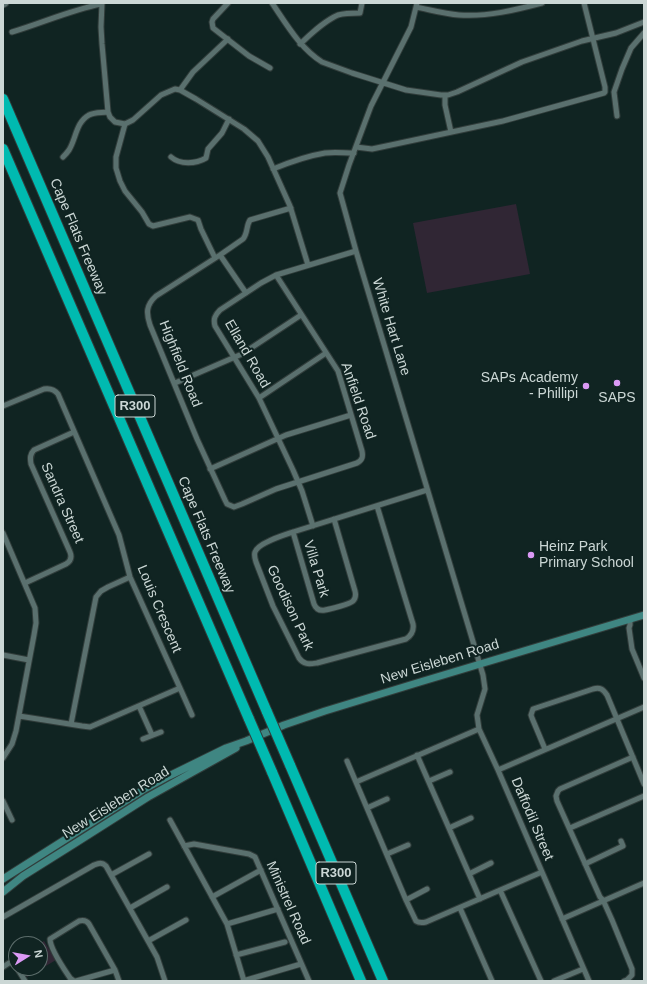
<!DOCTYPE html>
<style>
body{margin:0}
#map{position:relative;width:647px;height:984px;overflow:hidden;background:#102422;font-family:Helvetica,sans-serif}
canvas{display:block}
.frame{position:absolute;inset:0;border:4px solid #cbd7d5;pointer-events:none}
.north{position:absolute;left:8px;top:936px;width:40px;height:40px;box-sizing:border-box;background:#102422;border:1px solid #5b6c6a;border-radius:50%;rotate:79deg;font-size:11px;font-weight:700;line-height:16px;text-align:center;color:#cbd7d5}
.north::after{content:'';display:block;margin:auto;width:14px;height:18px;background:#db99f5;clip-path:polygon(50% 0,100% 100%,50% 72%,0 100%)}
</style>
<div id="map">
<canvas width="647" height="984"></canvas>
<div class="frame"></div>
<div class="north">N</div>
</div>
<script>
const context = document.querySelector('canvas').getContext('2d');
context.lineJoin = 'round';
function paint(path, color) { context.fillStyle = color; context.fill(path, 'evenodd'); }
function strokePath(path, color, width, dash) { context.strokeStyle = color; context.lineWidth = width; context.lineCap = dash ? 'butt' : 'round'; context.setLineDash(dash || []); context.stroke(path); }
function label(font, color, halo, rows, align = 'center') {
  context.font = font + ' Helvetica,sans-serif'; context.lineWidth = 4; context.setLineDash([]); context.textBaseline = 'middle'; context.strokeStyle = halo; context.fillStyle = color; for (const [text, x, y, turn = 0] of rows) {
    context.save(); context.translate(x, y); context.rotate((+turn || 0) * Math.PI / 180); context.textAlign = isNaN(turn) ? turn : align; if (halo) context.strokeText(text, 0, 0); context.fillText(text, 0, 0); context.restore();
  }
}
paint(new Path2D(`
 M516,204L530,274L427,293L413,223Z
 M44,941L56,960L27,977L21,968H40V944H39Z`), '#302634');
const minor = new Path2D(`
 M102,3L101,27L102,44L108,112L110,117L115,122L125,124L133,120L161,95L175,89L180,90L196,99L244,129L258,141L268,157L290,206L308,265
 M228,3L213,19L212,22L213,28L249,56L270,68
 M272,3C287,25 300,48 322,62L352,73L406,90L441,95H448L457,92L522,62L582,41L616,33L644,22
 M417,3L411,27L371,106L349,165L340,193L356,251L483,675L485,689L477,715L479,729L498,770L589,981
 M416,7C431,10 445,14 459,15C488,17 515,10 542,3
 M12,32C42,23 71,10 101,4
 M300,44C311,34 324,21 338,15C345,13 353,13 360,13L362,3
 M180,90L193,72L228,39
 M445,95V105L451,132
 M617,116L614,92L622,69L631,48L644,33
 M125,124L116,157V168L120,181L125,191L142,212L149,224L153,226L190,217L198,220L201,229L215,258
 M356,147L372,149L391,145L503,121L604,93L605,92V87L584,3
 M63,157C65,155 67,153 69,150C76,139 76,122 89,115C95,112 101,113 108,112
 M171,157C180,165 196,164 206,158L208,149L222,133L229,119
 M273,169C290,162 307,156 325,153C335,152 344,153 354,153
 M220,255L246,293
 M276,275L338,371L362,451C363,456 363,460 357,463L276,489L242,504L234,507L227,504L225,500L197,439L150,325C146,313 146,305 156,296L220,255L243,239C248,233 246,226 250,220L291,208
 M175,383L242,354L301,315
 M259,398L326,353
 M3,406L44,389C50,388 54,389 58,394L119,535L130,577L180,688L90,727L82,726L19,716
 M210,469L286,435L351,415
 M377,506L413,624C414,630 412,635 406,639L317,663C309,664 304,665 299,658L273,606L256,562C255,559 254,555 255,552C258,543 284,535 293,532L427,490
 M313,526L302,491L293,470L259,398L215,326C213,319 215,315 220,310L261,283L276,275L356,251
 M293,532L314,604C316,609 320,611 325,610C331,609 350,604 353,601C356,598 356,595 355,591L334,519
 M3,533L35,608L36,623L34,635L16,731L12,744L3,758
 M25,583L66,564C71,561 72,557 70,552L31,464C30,458 30,454 34,450L74,432
 M630,619V625L629,628L632,649L644,678
 M3,655L29,660
 M180,688L192,715
 M139,706L152,735
 M71,724L96,597L101,591L108,587L130,577
 M143,739L161,732
 M545,749L532,718L531,715L533,709L593,689C600,687 603,689 607,695L644,784
 M417,755L480,899
 M347,761L406,900L416,921C419,923 422,923 426,922L542,872
 M498,770L644,707
 M429,781L450,772
 M356,782L479,729
 M3,801L12,820
 M367,808L387,799
 M170,820L227,924L244,981
 M449,828L471,818
 M570,828L644,796
 M184,846L194,844L249,854L255,857L309,981
 M387,854L408,845
 M585,864L623,846L621,841
 M469,874L491,863
 M111,875L149,854
 M500,890L541,981
 M212,897L261,870
 M406,900L427,889
 M130,908L167,887
 M460,908L492,981
 M3,917L94,865C99,863 102,862 106,866L157,957L165,981
 M562,919L644,883
 M227,924L278,909
 M148,941L186,920
 M236,955L285,942
 M3,967L9,963H12L16,967
 M17,968L25,981
 M115,970L76,981H74L70,978C64,969 50,949 50,939L79,921C83,920 87,921 89,924L115,970L119,981
 M243,981L301,964
 M554,981L583,969
 M624,981L627,980L632,975V969L612,920L603,900L600,897L557,801L556,796L558,791L560,789L633,757`);
const tertiary = new Path2D(`
 M3,4L5,3`);
const secondary = new Path2D(`
 M3,879L143,790L169,776L226,748L246,741L284,725L325,711L420,682L644,615
 M3,892L23,876L74,844L148,797L236,748`);
const motorway = new Path2D(`
 M3,99L267,712
 M3,149L249,719
 M290,765L383,981
 M272,772L361,981`);
strokePath(minor, '#313d3b', 7);
strokePath(tertiary, '#313d3b', 9);
strokePath(secondary, '#313d3b', 9);
strokePath(motorway, '#313d3b', 12);
strokePath(minor, '#5a706e', 5);
strokePath(tertiary, '#5a706e', 7);
strokePath(secondary, '#3f8682', 7);
strokePath(motorway, '#00bab0', 10);
const motorwayBridge = new Path2D(`
 M267,712L290,765
 M249,719L272,772`);
strokePath(motorwayBridge, '#313d3b', 12, []);
strokePath(motorwayBridge, '#00bab0', 10);
for (const [x, y, r, color] of [
 [617,383,4,"#db99f5"],
 [586,386,4,"#db99f5"],
 [531,555,4,"#db99f5"]
]) { const dot = new Path2D(); dot.arc(x, y, r, 0, 2 * Math.PI); context.fillStyle = color; context.fill(dot); strokePath(dot, '#102422', 1.5); }
for (const [x, y, w] of [
 [135,406,40],
 [336,873,40]
]) { const box = new Path2D(); box.roundRect(x - w / 2, y - 11, w, 22, 3); context.fillStyle = '#102422'; context.fill(box); strokePath(box, '#cbd7d5', 1); }
label('bold 13px', '#cbd7d5', null, [
 ["R300",135,406],
 ["R300",336,873]
]);
label('14px', '#cbd7d5', '#102422', [
 ["Cape Flats Freeway",78,237,67],
 ["White Hart Lane",391,327,73],
 ["Elland Road",247,354,60],
 ["Highfield Road",180,364,68],
 ["Anfield Road",358,401,71],
 ["Sandra Street",62,503,66],
 ["Cape Flats Freeway",206,535,67],
 ["Villa Park",316,569,73],
 ["Goodison Park",290,608,65],
 ["Louis Crescent",159,609,67],
 ["New Eisleben Road",440,662,-17],
 ["New Eisleben Road",116,803,-32],
 ["Daffodil Street",532,819,67],
 ["Ministrel Road",288,903,66]
]);
label('14px', '#cbd7d5', '#102422', [
 ["SAPs Academy",578,378],
 ["- Phillipi",578,394],
 ["SAPS",617,398,"center"],
 ["Heinz Park",539,547,"left"],
 ["Primary School",539,563,"left"]
], 'right');
</script>
